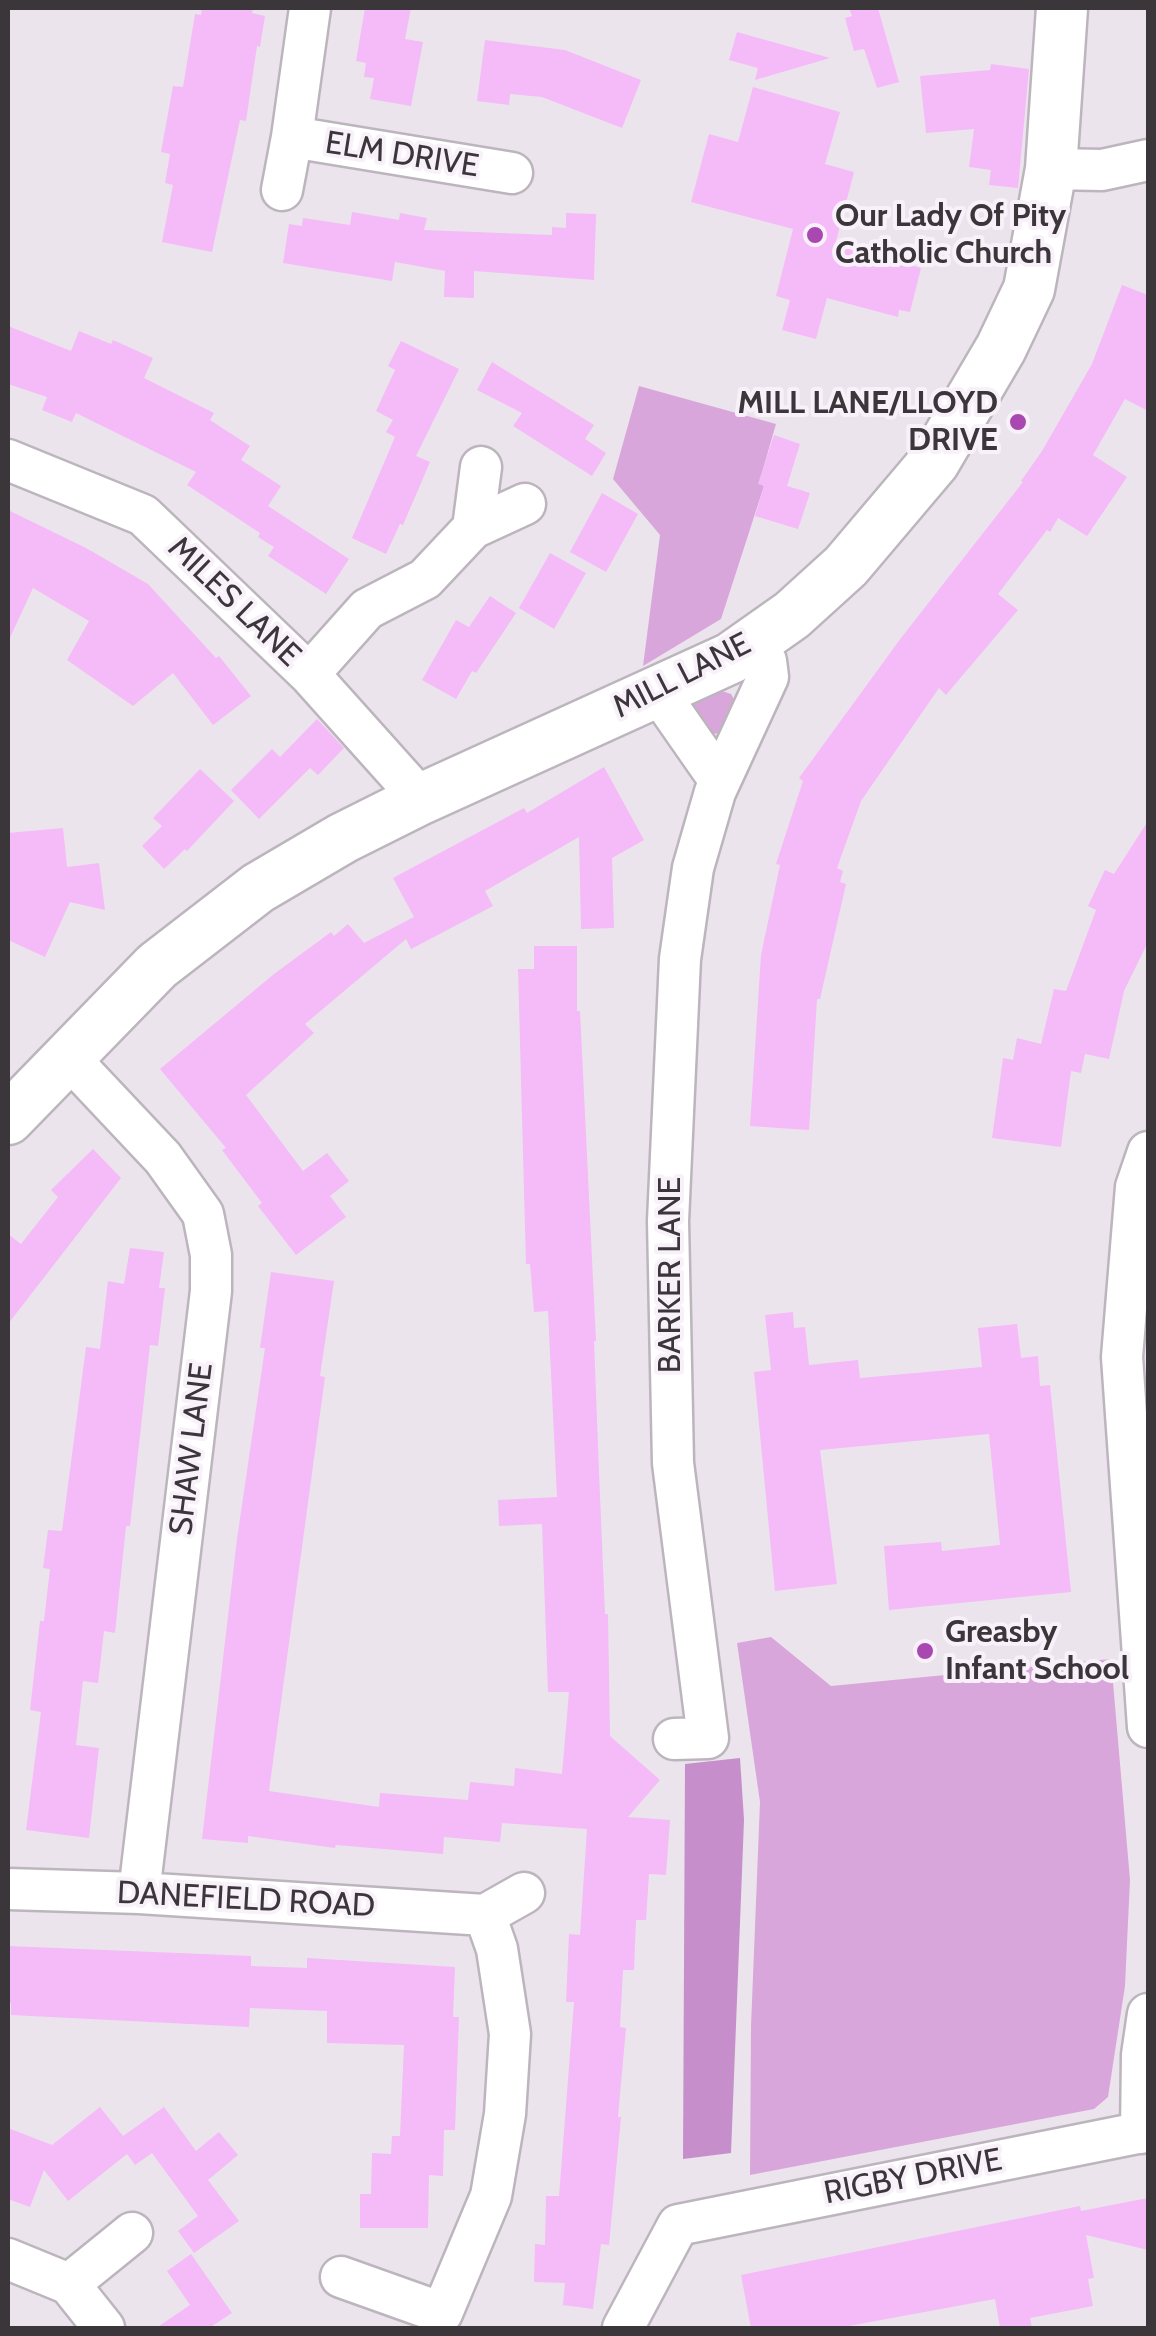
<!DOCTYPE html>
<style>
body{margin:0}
#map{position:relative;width:1156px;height:2336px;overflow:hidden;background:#ece4ec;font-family:Cabin,sans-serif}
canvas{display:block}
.frame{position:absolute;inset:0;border:10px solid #3a363a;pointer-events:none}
</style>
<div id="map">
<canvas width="1156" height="2336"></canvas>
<div class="frame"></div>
</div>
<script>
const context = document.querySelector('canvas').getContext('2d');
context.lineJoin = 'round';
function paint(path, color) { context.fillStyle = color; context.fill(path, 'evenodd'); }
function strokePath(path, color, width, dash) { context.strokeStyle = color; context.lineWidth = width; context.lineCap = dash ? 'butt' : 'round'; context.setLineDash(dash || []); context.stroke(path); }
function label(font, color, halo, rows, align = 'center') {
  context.font = font + ' Cabin,sans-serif'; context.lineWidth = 8; context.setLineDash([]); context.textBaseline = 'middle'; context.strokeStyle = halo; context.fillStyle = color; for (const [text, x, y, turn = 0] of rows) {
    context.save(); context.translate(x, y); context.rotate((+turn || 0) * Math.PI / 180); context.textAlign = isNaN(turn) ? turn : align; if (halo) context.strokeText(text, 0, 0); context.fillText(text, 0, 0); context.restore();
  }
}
paint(new Path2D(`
 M639,386L776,424L759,483L764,486L721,619L643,666L660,535L613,479Z
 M719,690L731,694L736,703L719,733L708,735L690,710L698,695Z
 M771,1637L831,1686L1111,1659L1130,1880L1125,1986L1108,2097L1094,2109L750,2175L751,2026L760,1802L737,1643Z`), '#d9a6db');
paint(new Path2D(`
 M740,1758L744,1820L731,2153L683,2159L685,1764Z`), '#c68eca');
paint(new Path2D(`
 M202,8H253L252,13L265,16L260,47L257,46L246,121L240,120L212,252L162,242L173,185L165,183L170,154L161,152L173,86L183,87L195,14L201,15Z
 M365,8H411L405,39L423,42L411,106L370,99L374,78L364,77L366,63L356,61Z
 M849,8H878L899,82L877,88L864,49L854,51L845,18L852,16Z
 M737,32L830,58L755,80L758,68L729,60Z
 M485,40L565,50L641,80L622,128L542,97L510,94L509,105L477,101Z
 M991,64L1029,69L1018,188L989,185L991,170L969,167L974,129L926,133L920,76L990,70Z
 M753,87L840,112L825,164L854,172L835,245L921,268L910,312L899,310L898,317L827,298L816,339L782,330L790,300L776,296L793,229L691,202L709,134L738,142Z
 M352,212L399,220L400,213L427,218L424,230L552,235V227L566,228V213L596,214L594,280L474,271V298L444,297L445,271L395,262L392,281L283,263L289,224L302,226L303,218L350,225Z
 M1122,285L1148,295V411L1125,399L1093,455L1127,477L1087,536L1058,518L1050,532L1047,530L998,594L1018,610L946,695L939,688L861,801L837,868L843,871L840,882L846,884L820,999H817L809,1130L750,1126L761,955L780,865L776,864L803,781L799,778L901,638L1023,482L1021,481L1042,451L1092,364Z
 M8,326L71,351L79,331L111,344L113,340L153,358L144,378L214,413L210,420L250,446L241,460L281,486L268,506L349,559L326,594L268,556L274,547L258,537L260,533L187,485L196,472L76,413L72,422L42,410L47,397L8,384Z
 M401,341L459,369L416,456L430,462L403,525L400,524L386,554L352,538L395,437L386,432L393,420L376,411L395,370L388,366Z
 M492,362L594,425L585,439L606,453L592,476L513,426L522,413L477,390Z
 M774,435L800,444L787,486L810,493L798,529L755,516L764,486L758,484Z
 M602,493L638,514L606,572L570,552Z
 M8,510L86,548L148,584L216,658L219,656L251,696L213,725L173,673L133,706L67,660L89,621L33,588L8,642Z
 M550,553L586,573L554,629L519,608Z
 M490,596L516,613L476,673L472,671L456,699L422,680L456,620L469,627Z
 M317,719L344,748L318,775L310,768L259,819L231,790L272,749L280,757Z
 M604,767L644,840L612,858L614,928L581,929L579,837L485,891L493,906L411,949L406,939L305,1024L314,1033L246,1095L303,1171L327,1153L349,1181L330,1196L346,1217L296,1255L258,1206L262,1203L222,1150L226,1148L160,1069L274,974L331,932L334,936L348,924L364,943L414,917L393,878L524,808L527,813Z
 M200,769L234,801L187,851L185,849L164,869L142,846L162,826L153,818Z
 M1148,821V942L1124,991L1109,1059L1085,1054L1081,1073L1071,1071L1061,1147L992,1138L1003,1058L1013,1060L1017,1038L1041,1044L1054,989L1066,991L1096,910L1088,906L1105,870L1114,874Z
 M63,828L67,867L99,863L105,910L70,902L45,957L8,940V833Z
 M534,946H577V1011H580L596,1341H594L599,1472L605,1614H608L610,1736L660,1780L628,1817L670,1820L666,1875L649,1874L646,1920H636L634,1970H623L620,2027L626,2028L618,2117H621L609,2245L601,2244L593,2309L563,2305L565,2283L534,2282L535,2244L545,2245L546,2196H559L574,2002H566L569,1934L580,1935L587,1829L502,1823L500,1842L444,1837L443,1854L336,1845L335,1848L248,1836V1843L202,1839L237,1539L265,1348H260L271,1272L334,1281L320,1376L325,1377L269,1791L379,1807L380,1793L468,1800L470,1782L514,1786L515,1768L562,1774L569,1692H548L542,1524L499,1526L498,1500L557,1497L548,1311L534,1312L530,1264H526L518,969H534Z
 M93,1149L121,1178L8,1324V1234L21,1244L58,1197L51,1190Z
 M130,1248L164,1252L159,1288H165L158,1346L150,1345L130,1526H126L115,1633L104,1631L98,1683L83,1681L76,1745L99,1748L89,1838L26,1830L41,1712L30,1710L40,1621H44L50,1569L43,1568L48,1530L62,1531L86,1347L100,1349L108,1281L124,1284Z
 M793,1312L794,1328L805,1327L809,1365L858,1360L860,1378L982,1367L978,1328L1017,1324L1021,1358L1038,1356L1040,1386L1050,1385L1071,1592L889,1610L884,1546L941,1542L942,1551L1000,1545L989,1434L820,1450L837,1584L775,1591L754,1372L771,1370L765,1315Z
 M8,1946L251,1956V1966L307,1968V1958L455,1967L453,2017H459L455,2130H444L443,2176L429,2175L428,2228H360V2194H371L372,2153L391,2154L392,2136H400L404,2045L327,2043V2011L250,2008L249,2027L11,2015V2003H8Z
 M100,2107L123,2136L164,2107L196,2151L219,2132L238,2155L208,2180L239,2221L194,2253L178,2231L198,2216L152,2153L135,2165L127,2154L68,2201L44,2170L30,2207L8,2199V2128L52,2145Z
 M1148,2198V2250L1086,2235L1094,2278L1088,2279L1093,2306L1030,2318L1032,2328H1000L995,2299L838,2328H751L741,2275L1080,2206L1081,2211Z
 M191,2254L232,2313L209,2328H156L190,2305L167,2271Z`), '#f5baf8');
const minor = new Path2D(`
 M310,8L292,137L512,173
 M1051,169L1102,170L1148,160
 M282,190L292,137
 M8,460L143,515L309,674L421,799
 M473,528L525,504
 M309,674L367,609L425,579L473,528L481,467
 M658,692L720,781
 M66,1055L163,1158L203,1214L211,1255V1291L139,1893
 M1148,1152L1136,1187L1122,1357L1148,1727
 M674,1739L708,1738L673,1463L668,1221L680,959L693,868L715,792L768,677L766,661L753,642
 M8,1889L139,1893L485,1915L524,1893
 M1141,2133L1142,2055L1148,2014
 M8,2259L69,2284L104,2328
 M341,2277L442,2313L491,2196L505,2114L510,2034L497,1949L485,1915
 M69,2284L132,2233
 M623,2328L678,2225L1148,2131`);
const tertiary = new Path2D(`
 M8,1119L157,966L258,888L343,838L421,799L731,658L792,615L846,566L934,462L1001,348L1029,289L1051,169L1062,8`);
strokePath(minor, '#bdb5bd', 45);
strokePath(tertiary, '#bdb5bd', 55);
strokePath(minor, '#fff', 40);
strokePath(tertiary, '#fff', 50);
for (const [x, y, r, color] of [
 [815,235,10,"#a848b0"],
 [1018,422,10,"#a848b0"],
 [925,1651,10,"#a848b0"]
]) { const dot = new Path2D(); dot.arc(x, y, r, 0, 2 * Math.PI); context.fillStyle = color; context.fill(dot); strokePath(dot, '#f9f1fa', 4); }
label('32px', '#3a363a', '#f9f1fa', [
 ["ELM DRIVE",402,155,9],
 ["MILES LANE",234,602,44],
 ["MILL LANE",682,676,-27],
 ["BARKER LANE",671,1275,-90],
 ["SHAW LANE",192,1449,-83],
 ["DANEFIELD ROAD",246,1900,3],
 ["RIGBY DRIVE",913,2177,-11]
]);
label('bold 32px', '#3a363a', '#f9f1fa', [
 ["Our Lady Of Pity",835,217],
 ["Catholic Church",835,254],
 ["MILL LANE/LLOYD",998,404,"right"],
 ["DRIVE",998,441,"right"],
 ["Greasby",945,1633],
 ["Infant School",945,1670]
], 'left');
</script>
